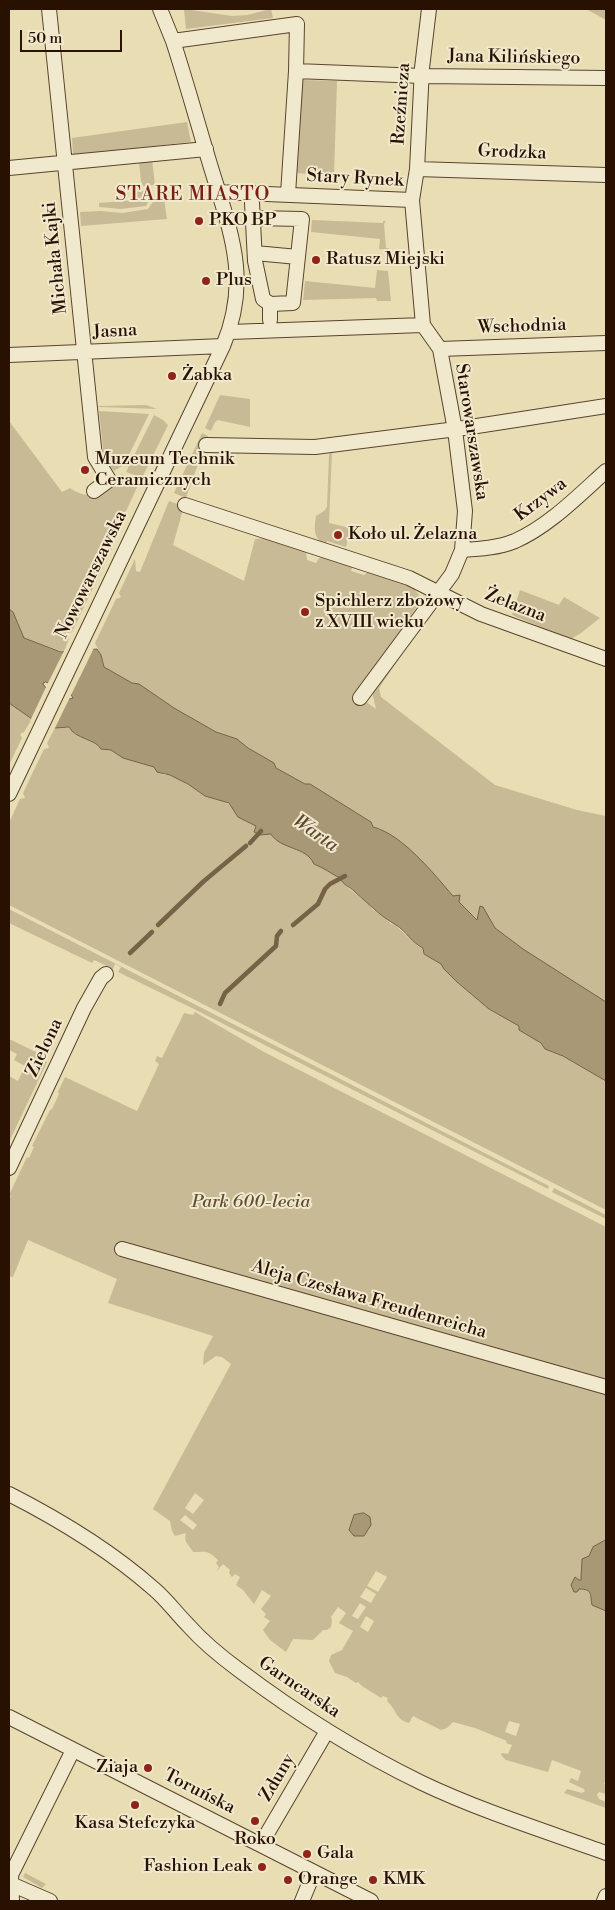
<!DOCTYPE html>
<meta charset="utf-8">
<style>
body{margin:0}
#map{position:relative;width:615px;height:1910px;overflow:hidden;background:#e9ddb3;font-family:"Libre Bodoni",serif}
canvas{display:block}
.frame{position:absolute;inset:0;border:10px solid #291100;pointer-events:none}
.scale{position:absolute;left:20px;top:30px;width:102px;height:22px;box-sizing:border-box;border:2px solid #291100;border-top:0;padding-left:6px;font-size:15px;line-height:18px;white-space:nowrap;color:#291100;-webkit-text-stroke:4px #f1e9ce;paint-order:stroke}
</style>
<div id="map">
<canvas width="615" height="1910"></canvas>
<div class="frame"></div>
<div class="scale">50 m</div>
</div>
<script>
const context = document.querySelector('canvas').getContext('2d');
context.lineJoin = 'round';
function paint(path, color) { context.fillStyle = color; context.fill(path, 'evenodd'); }
function strokePath(path, color, width, dash) { context.strokeStyle = color; context.lineWidth = width; context.lineCap = dash ? 'butt' : 'round'; context.setLineDash(dash || []); context.stroke(path); }
function label(font, color, halo, rows, align = 'center') {
  context.font = font + ' "Libre Bodoni",serif'; context.lineWidth = 4; context.setLineDash([]); context.textBaseline = 'middle'; context.strokeStyle = halo; context.fillStyle = color; for (const [text, x, y, turn = 0] of rows) {
    context.save(); context.translate(x, y); context.rotate((+turn || 0) * Math.PI / 180); context.textAlign = isNaN(turn) ? turn : align; if (halo) context.strokeText(text, 0, 0); context.fillText(text, 0, 0); context.restore();
  }
}
paint(new Path2D(`
 M184,9L232,16L247,15L271,9L273,18L186,29Z
 M586,9H606V20Z
 M301,80L337,81L334,175L294,173Z
 M187,122L191,142L73,155L72,138Z
 M152,159L155,185L143,186L141,181L139,162L75,170L74,166Z
 M137,190L153,193L146,206L121,209L99,207V203L137,200Z
 M163,192L167,219L81,226L80,212L100,211L122,213L148,209L159,193Z
 M312,220L383,223V221H386L384,224L386,248H389V250L379,249L380,239L311,232Z
 M377,270L388,271L391,301H377L376,298L303,300L305,281L375,288Z
 M220,395L250,399V427L218,420L215,422L211,431L205,428Z
 M146,405L157,409L99,407L98,406Z
 M99,411L149,414L124,465L114,471L104,458Z
 M154,415L163,420L168,425L142,478L126,472Z
 M9,421L62,492L70,488C90,502 102,492 120,481L119,478L122,474L139,483L122,520L118,519L106,545L112,548L96,582L91,583L93,588L72,632L67,633L69,638L64,652L24,638L13,612L9,609Z
 M202,433L208,436L186,498L174,493Z
 M332,451L329,523L350,528L346,547L327,541L326,545C313,539 314,528 316,516L324,511L327,507L329,455Z
 M169,501L184,506L173,545L244,581L255,539L265,538L306,552L307,560L316,563L319,558L323,557L353,566L351,571L364,575L369,571L409,583L419,595L417,606L358,696L376,709L372,692L422,625L379,688L381,697L495,785L577,810L606,816V1002L523,949L495,928L481,906L478,920L453,896L425,865L381,829L373,827L371,822L310,784H305L276,768L274,763L248,748L237,739L216,732L174,708L139,684L132,683L104,667L101,655L95,643L116,599L121,597L119,593L135,559L136,571L140,572Z
 M520,590L559,605L564,597L600,618L581,633L571,639L559,635L512,615Z
 M9,703L32,719L24,732L20,734L22,738L9,765Z
 M55,728H69C76,739 95,738 101,749L111,750L123,758L154,767L164,775H170L188,784L205,796C210,796 228,803 232,806C235,817 247,819 256,826L254,832L260,835L271,834L276,840L305,853L318,865L341,878L348,888L369,904L372,909L383,916L391,924L395,925L418,946L423,948L424,954L441,964L444,969L457,982L489,1009L519,1026V1030L541,1043L545,1049L563,1056L606,1081V1210L9,905V823L20,799L25,798L23,793L44,749L49,748L47,743Z
 M9,909L549,1186L548,1189L192,1008L118,972L121,967L115,964L113,969L94,960L92,963L9,923Z
 M195,1012L264,1052L606,1227V1779L604,1784L606,1785V1794L599,1792L597,1795L599,1799L606,1802V1808L564,1793L567,1789L582,1793L585,1791L584,1789L569,1782L571,1778L578,1781L581,1771L552,1760L548,1772L506,1760L501,1755L502,1753L508,1754L512,1745L506,1743L507,1741L475,1728L453,1722L447,1728L441,1730L413,1716L409,1723C396,1720 396,1709 387,1701L388,1698L383,1696L381,1698L362,1686L358,1682L356,1683L347,1677L335,1673L329,1661L331,1655L342,1650L353,1631L339,1623L346,1613L338,1607L331,1617L332,1620L331,1627L327,1630H323L313,1640L293,1639L286,1652L270,1640L263,1630L270,1621L264,1617L266,1614L261,1609L271,1596L262,1590L254,1604L243,1590L236,1585L240,1577L235,1574L232,1577L229,1573L230,1570L223,1564L216,1572L219,1567L216,1563L218,1560C206,1549 207,1552 193,1552C189,1544 183,1543 186,1533L175,1536L172,1531L170,1521L153,1509L231,1364L222,1357L216,1356L203,1365L204,1353L213,1336L108,1303L117,1279L28,1240L13,1277L9,1276V1200L11,1196L9,1195L27,1157L29,1158L34,1147L32,1146L50,1110L52,1109L59,1094L58,1092L65,1077L137,1111L159,1064L155,1061L157,1056L162,1058L184,1013L193,1015ZM195,1493L204,1500L193,1514L185,1508ZM185,1515L197,1525L193,1530L180,1520ZM376,1571L387,1577L378,1592L367,1586ZM366,1588L376,1594L371,1603L360,1597ZM360,1603L366,1607L358,1619L352,1616ZM366,1616L374,1621L368,1632L360,1627ZM509,1721L520,1724L516,1736L505,1732Z
 M9,1039L38,1053L42,1060L47,1062L9,1142V1076L18,1081L25,1066L14,1060L17,1054L9,1050Z
 M554,1188L606,1215V1219L552,1192Z
 M25,1873L46,1884L42,1888L23,1877Z`), '#c8ba95');
const water = new Path2D(`
 M9,609L13,612L24,638L61,652L97,649L101,655L104,667L132,683L139,684L174,708L216,732L237,739L248,748L274,763L276,768L305,784H310L371,822L373,827C402,834 434,874 453,896L460,895L459,902L477,920L480,906L483,907L495,928L523,949L606,1002V1081L563,1056L545,1049L541,1043L519,1030V1026L489,1009L457,982L444,969L441,964L424,954L423,948C412,943 406,931 396,925C380,916 369,904 355,892C349,886 344,886 340,878C332,874 324,868 314,864C306,846 281,850 271,834L260,835L254,832L256,826L238,817L229,803L205,796L188,784L170,775L157,772L154,767L123,758L111,750L101,749C96,739 75,739 69,727L55,728L32,719L9,703ZM46,682L70,693L73,698L69,699L47,689L43,684Z
 M364,1513L370,1517L371,1525L364,1536H354L349,1530L354,1515Z
 M606,1540V1611L592,1605C590,1595 593,1589 579,1589L577,1592H574L571,1585L575,1577L579,1580H581C581,1572 582,1566 582,1559L589,1556L593,1547Z`);
paint(water, '#a89876');
strokePath(water, '#756247', 1);
paint(new Path2D(`
 M94,647L93,650L54,730L30,721L47,685L70,696L47,685L65,649Z`), '#e9ddb3');
strokePath(new Path2D(`
 M250,843L261,831
 M158,925L204,881L246,846
 M293,925L318,904L325,889L330,884L345,876
 M130,953L152,932
 M220,1004L225,993L276,946L277,936L281,931`), '#756247', 4.5);
const minor = new Path2D(`
 M49,9L95,457L109,480L94,491
 M173,41L297,24L296,71L288,194
 M296,71L422,76L606,78
 M9,168L206,149
 M417,169L606,175
 M218,192L412,200
 M252,203L255,261L263,299L270,304V320
 M253,218L302,219L293,303L270,304
 M255,253L298,257
 M423,325L412,200L417,169L422,68L429,9
 M230,332L423,325
 M440,349L606,343
 M9,355L223,346
 M206,445L315,447L464,428L606,406
 M185,505L409,578L481,614L606,659
 M462,550C479,549 498,548 515,541C549,526 578,496 606,471
 M360,698L452,574L462,550L465,511L455,430L440,349L423,325
 M9,794L223,346C252,278 229,228 209,161C197,121 186,81 173,41L160,9
 M9,1168L84,1008L101,978L106,974
 M122,1249L606,1387
 M9,1494C60,1520 111,1551 154,1589C167,1600 176,1613 188,1625C203,1642 220,1656 239,1670C296,1713 358,1752 422,1783C481,1811 545,1831 606,1853
 M9,1717L371,1901
 M261,1844L327,1731
 M11,1884L50,1901
 M12,1901L11,1875L73,1750
 M302,1901L314,1872
 M604,1901L606,1896`);
strokePath(minor, '#59442d', 16);
strokePath(minor, '#f1e9ce', 14);
for (const [x, y, r, color] of [
 [199,221,5,"#8f2418"],
 [316,260,5,"#8f2418"],
 [206,281,5,"#8f2418"],
 [172,376,5,"#8f2418"],
 [85,470,5,"#8f2418"],
 [338,535,5,"#8f2418"],
 [305,612,5,"#8f2418"],
 [148,1768,5,"#8f2418"],
 [135,1805,5,"#8f2418"],
 [255,1821,5,"#8f2418"],
 [307,1854,5,"#8f2418"],
 [262,1867,5,"#8f2418"],
 [288,1880,5,"#8f2418"],
 [373,1880,5,"#8f2418"]
]) { const dot = new Path2D(); dot.arc(x, y, r, 0, 2 * Math.PI); context.fillStyle = color; context.fill(dot); strokePath(dot, '#f1e9ce', 2); }
label('18px', '#291100', '#f1e9ce', [
 ["Jana Kilińskiego",514,58,1],
 ["Rzeźnicza",402,104,-86],
 ["Grodzka",512,153,2],
 ["Stary Rynek",355,179,3],
 ["Michała Kajki",56,258,-96],
 ["Wschodnia",522,327,-2],
 ["Jasna",115,332,-3],
 ["Starowarszawska",471,432,81],
 ["Krzywa",541,500,-37],
 ["Nowowarszawska",92,575,-64],
 ["Żelazna",515,606,21],
 ["Zielona",45,1048,-65],
 ["Aleja Czesława Freudenreicha",369,1300,16],
 ["Garncarska",299,1688,34],
 ["Zduny",278,1778,-60],
 ["Toruńska",199,1792,27]
]);
label('18px', '#291100', '#f1e9ce', [
 ["PKO BP",209,221],
 ["Ratusz Miejski",326,260],
 ["Plus",216,281],
 ["Żabka",182,376],
 ["Muzeum Technik",95,460],
 ["Ceramicznych",95,481],
 ["Koło ul. Żelazna",348,535],
 ["Spichlerz zbożowy",315,602],
 ["z XVIII wieku",315,623],
 ["Ziaja",138,1768,"right"],
 ["Kasa Stefczyka",135,1824,"center"],
 ["Roko",255,1840,"center"],
 ["Gala",317,1854],
 ["Fashion Leak",252,1867,"right"],
 ["Orange",298,1880],
 ["KMK",383,1880]
], 'left');
label('italic 18px', '#614c34', '#f1e9ce', [
 ["Park 600-lecia",251,1203]
]);
context.letterSpacing = '1px';
label('19px', '#7a1f14', '#f1e9ce', [
 ["STARE MIASTO",193,195]
]);
context.letterSpacing = '0px';
label('italic 19px', '#5c472f', '#f1e9ce', [
 ["Warta",315,834,35]
]);
</script>
